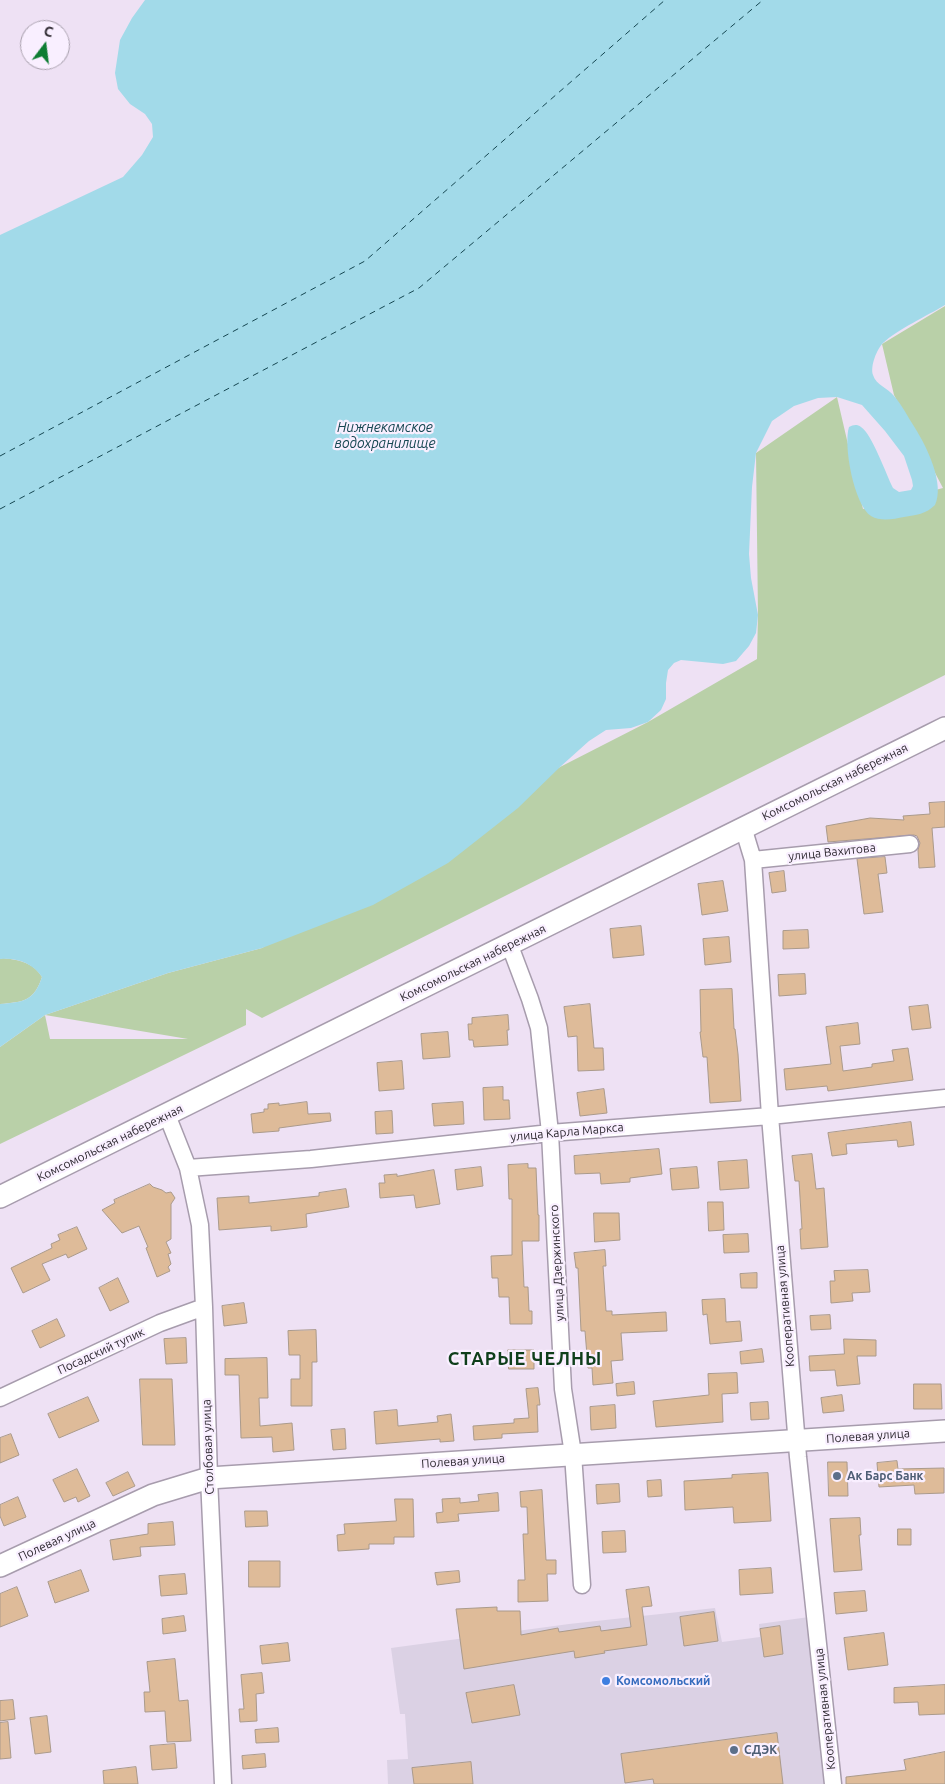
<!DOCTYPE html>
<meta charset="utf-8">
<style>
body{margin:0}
#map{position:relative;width:945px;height:1784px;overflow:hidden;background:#eee1f4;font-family:Ubuntu,sans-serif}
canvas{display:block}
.north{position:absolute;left:20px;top:20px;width:50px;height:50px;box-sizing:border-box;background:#f9efff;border:1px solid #a79fac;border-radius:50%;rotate:15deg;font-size:14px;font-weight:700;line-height:20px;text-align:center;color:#2d2830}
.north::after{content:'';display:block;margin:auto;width:18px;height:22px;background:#0e7d33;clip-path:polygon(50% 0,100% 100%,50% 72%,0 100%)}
</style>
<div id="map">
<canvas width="945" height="1784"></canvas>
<div class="north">С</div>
</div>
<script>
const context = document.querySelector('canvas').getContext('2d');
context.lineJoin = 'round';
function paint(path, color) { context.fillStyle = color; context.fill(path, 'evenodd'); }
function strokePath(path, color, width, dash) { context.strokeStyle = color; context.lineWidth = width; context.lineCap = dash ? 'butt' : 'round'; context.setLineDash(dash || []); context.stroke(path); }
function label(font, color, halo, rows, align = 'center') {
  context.font = font + ' Ubuntu,sans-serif'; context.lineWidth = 4.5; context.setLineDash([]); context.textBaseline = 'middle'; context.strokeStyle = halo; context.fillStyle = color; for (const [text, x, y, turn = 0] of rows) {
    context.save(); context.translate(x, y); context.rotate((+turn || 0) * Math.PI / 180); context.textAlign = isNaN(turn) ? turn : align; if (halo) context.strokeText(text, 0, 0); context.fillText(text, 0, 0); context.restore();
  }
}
paint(new Path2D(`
 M715,1608L722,1642L760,1637L759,1624L809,1617L827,1784H388L387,1760L408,1759L405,1714H400L391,1648L569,1624Z`), '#dbd1e4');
paint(new Path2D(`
 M945,306V675L262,1018L246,1009V1025L0,1144V1047L45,1015L168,973L262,948L560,767L648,722L757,659L758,615L756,453L837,397L863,509L943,488L894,395L882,344ZM45,1015L188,1039H50Z
 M3,958C19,960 33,962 42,977C34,1001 24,1002 0,1004V959Z`), '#b9d0a8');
paint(new Path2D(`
 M145,0H945V305C927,316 898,329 883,343C877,349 870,366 873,375C876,385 888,388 894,396C902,405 908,417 915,428C927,447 945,484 935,505C926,514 916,515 904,517C894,519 881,522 871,516C854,505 843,445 849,427C853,425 857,424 861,427C872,434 886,474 893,488L899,492L911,490L913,486L912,480L904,456L885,431L862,405L837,397L818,398L794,406L772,421L756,453L752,487L749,554L751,578L758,615L756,633L749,646L736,661L723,664L681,660L674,663L668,670L666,683V699L661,710L648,722L631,728L606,730L589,741L560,767L518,808L448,863L373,905L262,948L168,973L45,1015L0,1047V1004C24,1002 34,1001 42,977C33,963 16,957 0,959V235L123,177L142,155L153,137L152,124L145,114L130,104L118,89L115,73L120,40L132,18Z`), '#a2dae9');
strokePath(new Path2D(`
 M0,456L365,261L665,0
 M0,509L419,288L763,0`), '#164752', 1, [6, 5]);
const building = new Path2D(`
 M945,802V827L932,828L935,867L919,868L918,850L920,843L917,836L914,835L828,842L826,826L870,818L904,820L903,816L930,814L929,803Z
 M885,857L887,873L878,874L883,912L864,914L857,859Z
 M784,871L786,891L772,893L769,873Z
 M723,881L728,911L702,915L698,884Z
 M641,926L644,955L613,958L610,929Z
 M808,930L809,948L783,949V931Z
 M729,937L731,962L705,965L703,939Z
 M805,974L806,994L779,996L778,975Z
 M732,989L734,1029H735L738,1054L741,1101L710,1103L707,1057H703L700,1032H701L700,990Z
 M590,1004L594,1048H603L604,1070L578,1071L577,1036L568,1037L564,1007Z
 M928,1005L931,1028L912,1030L909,1007Z
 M508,1015L509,1030H507L508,1045L474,1047L473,1040H469L468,1024H472V1018Z
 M858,1023L860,1044L840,1046L843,1071L872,1067V1064L894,1061L892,1050L908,1048L913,1080L828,1091L827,1086L786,1090L784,1069L831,1064L826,1027Z
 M448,1032L450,1057L423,1059L421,1034Z
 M402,1061L404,1089L379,1091L377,1063Z
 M503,1087V1100H509L510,1119L484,1120L483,1088Z
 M604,1089L607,1113L580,1116L577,1093Z
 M307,1102L308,1114L330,1113L331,1121L279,1128V1131L253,1133L251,1114L264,1112V1109H268V1104L279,1103V1105Z
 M463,1102L464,1124L434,1126L432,1104Z
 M392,1111L393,1133L376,1134L375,1112Z
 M911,1122L914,1145L898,1147L897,1140L846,1144L847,1154L832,1156L828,1133Z
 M659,1149L662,1174L630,1178V1182L601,1184L600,1173L575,1174L574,1156Z
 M812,1154L816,1189L824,1188L828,1247L801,1249L800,1229H802L799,1181H795L792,1156Z
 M747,1160L749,1188L720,1190L718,1162Z
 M528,1164V1168H536L538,1215H539V1241H522L524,1287H528L529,1311H532V1324H510L509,1297H499L498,1278H492L491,1256L512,1255V1199H509L508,1165Z
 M481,1167L483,1186L457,1190L455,1170Z
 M697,1167L699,1188L672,1190L670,1169Z
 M434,1170L440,1204L416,1208L414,1195L380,1198L379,1183H385L384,1175L397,1174V1176Z
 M150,1184L153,1187L162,1190L166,1193L171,1192L175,1198L171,1204V1239L166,1242L171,1253L168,1254L171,1264L168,1267L170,1271L157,1277L146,1248L148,1247L139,1226L122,1233L102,1210L115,1203L114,1200Z
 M346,1189L349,1207L306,1214L307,1227L271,1231V1226L219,1230L217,1198L249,1196V1203L319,1196V1193Z
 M708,1202H723L724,1230L709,1231Z
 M594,1213H619L620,1240L595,1242Z
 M77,1227L87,1249L68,1258L66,1254L42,1264L50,1280L23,1293L11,1268L52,1248L51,1244L60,1240L58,1235Z
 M748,1234L749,1252L724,1253L723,1235Z
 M605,1250L606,1266H603L606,1311H612V1315L666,1312L667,1331L621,1333L623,1360L611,1361L613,1383L593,1385L592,1368H588L585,1331H581L578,1268H576L574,1253Z
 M868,1270L870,1292L852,1293L853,1301L831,1303L830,1281H835L834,1271Z
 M757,1273V1288H741L740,1274Z
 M118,1278L129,1302L110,1311L99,1288Z
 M725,1299L726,1322L740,1321L742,1341L710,1344L707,1314L703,1315L702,1300Z
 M244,1303L247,1323L224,1326L222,1306Z
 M830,1315L831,1329L811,1330L810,1316Z
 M57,1319L65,1336L40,1348L32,1331Z
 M316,1330L317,1362H312V1406H291V1379H300V1355H289L288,1331Z
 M186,1338L187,1363L166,1364L164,1339Z
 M844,1339L876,1340V1356H857L860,1384L837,1386L835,1370L810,1371L809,1356L844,1354Z
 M762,1349L764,1362L741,1364L740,1352Z
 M508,1350H534V1369H509Z
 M267,1358L268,1398H259L260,1426L292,1423L294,1450L273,1452L272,1437L241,1438L239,1375H225V1359Z
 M737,1373L738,1393L722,1394L723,1422L656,1427L653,1401L709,1395L708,1374Z
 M140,1379H172L175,1445H143Z
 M634,1382L635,1394L617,1396L616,1384Z
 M914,1384H941L942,1409H914Z
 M538,1388L540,1405H537L538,1432L502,1434V1438L474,1440L473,1426L514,1423V1419L529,1418L526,1389Z
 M842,1395L844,1411L823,1413L821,1398Z
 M88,1397L99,1421L59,1438L48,1414Z
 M768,1402L769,1419L751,1420L750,1403Z
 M615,1405L616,1428L591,1430L590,1407Z
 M397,1410L398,1426L438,1422L437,1416L451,1414L454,1441L440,1442V1439L376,1444L374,1412Z
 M345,1429L346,1449L333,1450L331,1430Z
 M11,1434L19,1455L0,1463V1438Z
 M897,1461L898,1469L944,1468V1493L915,1494L914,1485L879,1487L877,1463Z
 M828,1462H847L848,1496H829Z
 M77,1469L90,1496L78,1502L76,1497L64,1502L53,1480Z
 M128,1472L135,1486L113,1496L106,1483Z
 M768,1473L771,1521L734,1523L733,1507L685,1510L684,1481L732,1478V1475Z
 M661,1480L662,1496L648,1497L647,1481Z
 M619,1484L620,1502L597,1504L596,1485Z
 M542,1490L546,1560H556V1574H547L548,1601L518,1602V1580H525L523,1534H528L527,1507H521L520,1492Z
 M498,1493L499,1511L458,1514L459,1521L437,1523L436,1513L443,1512L442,1499L460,1498V1503L479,1501L478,1495Z
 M18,1497L26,1517L4,1526L0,1516V1505Z
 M395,1499H413L414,1537H394V1544H369V1549L338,1551L337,1535L345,1534L344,1524L396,1521Z
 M245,1511H267L268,1526L246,1527Z
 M860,1518L861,1535H859L862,1570L834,1572L830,1519Z
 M173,1522L175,1545L140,1547L141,1556L113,1560L110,1540L148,1534V1524Z
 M898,1529H911V1545H898Z
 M625,1531L626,1552L603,1553L602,1532Z
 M249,1561H280V1587H249Z
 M771,1568L773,1593L740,1595L739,1570Z
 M81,1570L89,1591L55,1603L48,1582Z
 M459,1571L460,1582L437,1585L435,1573Z
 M185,1574L187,1594L161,1596L159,1576Z
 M17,1587L28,1616L0,1627V1594Z
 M649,1587L652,1606L642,1607L647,1645L604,1651L605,1653L575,1658L574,1651L464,1669L456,1609L497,1607V1611H520L521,1635L558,1628L559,1632L600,1626L601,1631L631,1627L626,1590Z
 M865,1591L867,1611L836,1614L834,1593Z
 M714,1612L718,1641L684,1646L680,1617Z
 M184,1616L186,1631L163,1634L162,1619Z
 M780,1626L783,1654L764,1657L760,1629Z
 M884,1633L888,1665L848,1670L844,1638Z
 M288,1643L290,1661L262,1664L260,1646Z
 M175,1659L179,1701L188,1700L191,1741L167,1742L165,1711L145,1712L144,1692H150L147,1662Z
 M262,1673L264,1693L256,1694L257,1721L240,1722L239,1709H244L241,1675Z
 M514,1685L520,1715L472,1723L466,1693Z
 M945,1685V1714L919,1715L918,1702L894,1703V1688Z
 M13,1700L15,1719L0,1721V1701Z
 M47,1716L51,1752L35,1754L30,1718Z
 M8,1722L11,1758L0,1759V1723Z
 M278,1728L279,1742L256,1743L255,1730Z
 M777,1733L783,1784H654L653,1779L625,1783L621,1754Z
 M175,1744L177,1768L152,1770L150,1746Z
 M945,1752V1784H846V1777L906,1770L904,1760Z
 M265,1754L266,1767L243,1769L242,1756Z
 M471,1762L473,1784H414L412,1768Z
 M136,1767L138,1784H104L103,1771Z`);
paint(building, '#debb99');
strokePath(building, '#aa9a8b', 1);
const minor = new Path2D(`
 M743,827L753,860L770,1116L798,1457L833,1784
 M753,860L910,844
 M510,946L530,999L539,1028L550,1133L563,1389L573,1454L582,1585
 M167,1115L188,1168L200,1225L204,1307L209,1478L223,1784
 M188,1168L311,1159L550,1133L770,1116L945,1098
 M0,1398L160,1323L204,1307`);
const tertiary = new Path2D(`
 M0,1197C316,1042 630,884 945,728
 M0,1566L153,1495L209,1478L945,1431`);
strokePath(minor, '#a79cad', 19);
strokePath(tertiary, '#a79cad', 24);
strokePath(minor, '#fff', 16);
strokePath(tertiary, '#fff', 21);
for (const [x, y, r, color] of [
 [837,1476,5,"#5c6f8a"],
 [606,1681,5,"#3f7fe0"],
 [734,1750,5,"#5c6f8a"]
]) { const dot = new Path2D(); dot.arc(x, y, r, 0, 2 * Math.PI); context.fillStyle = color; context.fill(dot); strokePath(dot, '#f9efff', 2); }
label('12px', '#2d2830', '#f9efff', [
 ["Комсомольская набережная",835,782,-26],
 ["улица Вахитова",832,852,-6],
 ["Комсомольская набережная",473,963,-26],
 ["улица Карла Маркса",567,1132,-5],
 ["Комсомольская набережная",110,1143,-26],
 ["улица Дзержинского",557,1263,-93],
 ["Кооперативная улица",785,1306,-95],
 ["Посадский тупик",101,1351,-25],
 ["Полевая улица",868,1436,-4],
 ["Столбовая улица",208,1447,-92],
 ["Полевая улица",463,1461,-4],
 ["Полевая улица",57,1540,-25],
 ["Кооперативная улица",825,1709,-96]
]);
label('bold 12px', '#4e5e75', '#f9efff', [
 ["Ак Барс Банк",847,1476],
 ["СДЭК",744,1750]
], 'left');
label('bold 12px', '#366cbe', '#f9efff', [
 ["Комсомольский",616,1681]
], 'left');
label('italic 14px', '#164752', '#f9efff', [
 ["Нижнекамское",385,427],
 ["водохранилище",385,443]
]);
context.letterSpacing = '1px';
label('bold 18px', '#0f3f1b', '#f9efff', [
 ["СТАРЫЕ ЧЕЛНЫ",525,1359]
]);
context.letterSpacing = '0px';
</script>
